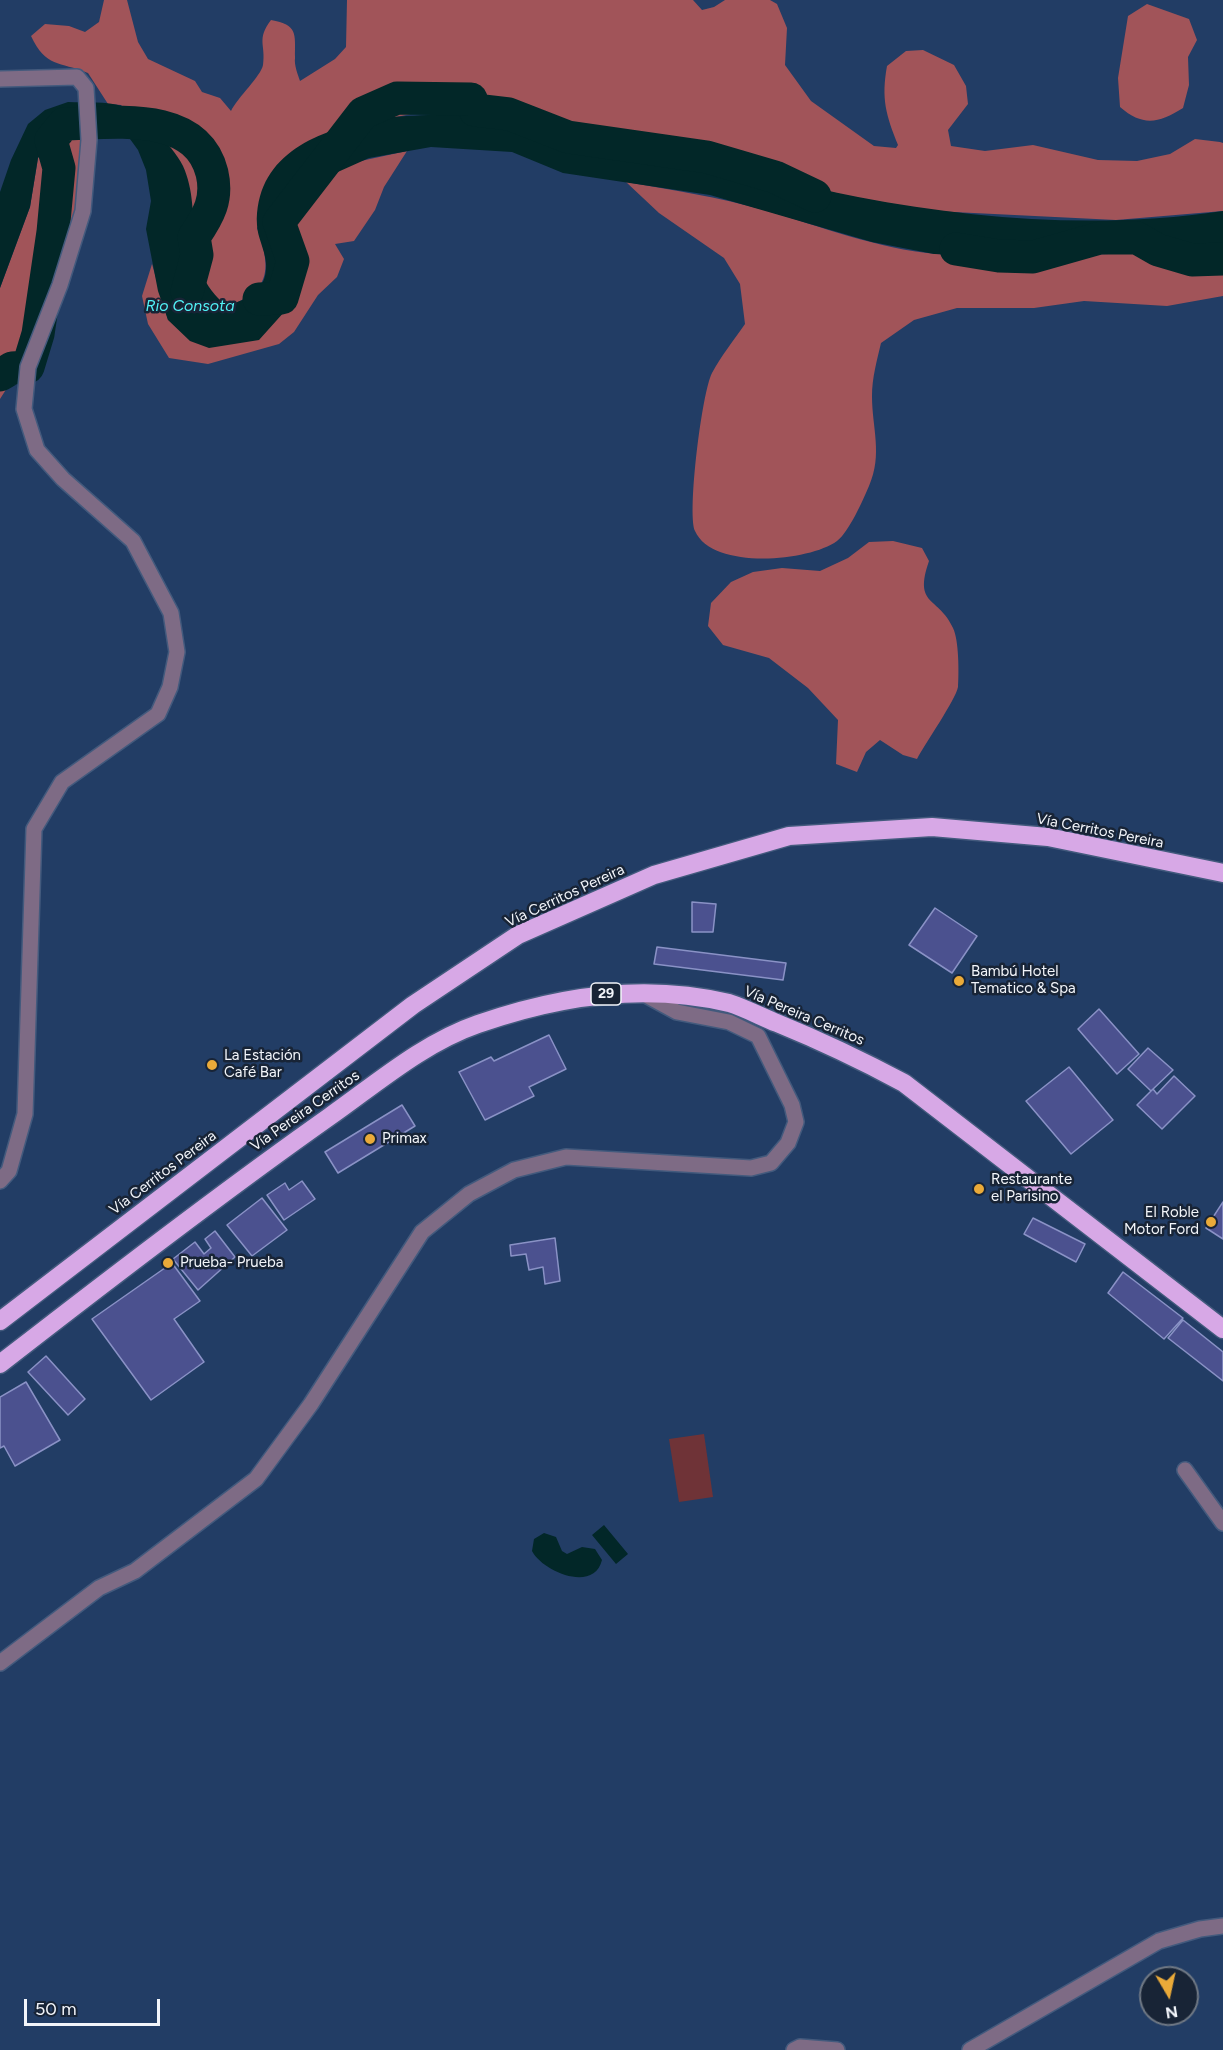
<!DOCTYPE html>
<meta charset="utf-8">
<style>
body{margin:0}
#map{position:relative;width:1223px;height:2050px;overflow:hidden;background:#223d65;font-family:Figtree,sans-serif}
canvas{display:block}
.north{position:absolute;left:1139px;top:1966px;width:60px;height:60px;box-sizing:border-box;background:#182436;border:2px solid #6f7884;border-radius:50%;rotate:171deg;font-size:16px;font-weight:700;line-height:24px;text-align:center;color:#f2f5fa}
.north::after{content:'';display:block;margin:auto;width:21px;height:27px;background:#eaaa39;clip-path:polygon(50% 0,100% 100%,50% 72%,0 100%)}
.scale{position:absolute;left:24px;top:1999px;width:136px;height:27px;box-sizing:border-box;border:3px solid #f2f5fa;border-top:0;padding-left:8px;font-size:18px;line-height:21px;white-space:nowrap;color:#f2f5fa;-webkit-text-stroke:4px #182436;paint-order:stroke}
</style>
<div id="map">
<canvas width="1223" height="2050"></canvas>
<div class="north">N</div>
<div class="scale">50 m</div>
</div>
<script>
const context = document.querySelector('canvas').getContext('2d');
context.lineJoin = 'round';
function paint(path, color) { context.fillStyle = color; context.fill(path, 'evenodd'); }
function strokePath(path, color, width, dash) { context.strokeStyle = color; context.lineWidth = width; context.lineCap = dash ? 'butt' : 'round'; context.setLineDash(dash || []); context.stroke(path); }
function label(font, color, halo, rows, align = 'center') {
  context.font = font + ' Figtree,sans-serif'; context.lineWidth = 5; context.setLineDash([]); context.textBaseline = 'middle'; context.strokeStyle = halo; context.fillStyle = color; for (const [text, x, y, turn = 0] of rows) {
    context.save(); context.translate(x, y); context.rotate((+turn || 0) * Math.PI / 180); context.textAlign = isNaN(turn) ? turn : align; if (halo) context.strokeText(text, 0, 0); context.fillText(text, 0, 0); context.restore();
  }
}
paint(new Path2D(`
 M704,1434L713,1497L679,1502L669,1439Z`), '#6f3337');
paint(new Path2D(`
 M104,0H127L138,42L148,59L195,81L202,92L220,98L231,111C238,97 261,76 263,65C266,44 256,40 271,20C298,25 295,33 295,58C294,65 298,75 300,81L335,59L346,47L347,0H693L702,10L714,7L725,0H770L777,4L787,28L785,65L811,101L874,146L896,148L898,145C886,115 881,99 887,66L906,51L923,50L954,65L966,86L968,104L948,130L951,146L985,151L1033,145L1098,160L1137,161L1170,154L1195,139L1220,142L1223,143V211L1116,220L933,211L853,197L690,160L631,157L568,137L509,114L475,110L411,114L333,130L257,228C271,267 272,292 227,306L215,296L202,279L194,237L189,190L121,105L108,104L88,73C59,61 46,68 31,36L45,24L69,26L85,32L99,22Z
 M1147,4L1189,19L1197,40L1188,57L1189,85L1183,108C1159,123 1143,127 1120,107L1118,78L1128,16Z
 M79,119L88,121L83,211L28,367L14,377L0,399V288L30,207L38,158L64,124Z
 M407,151L384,187L375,210L354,241L335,244L344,259L337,277L318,295L294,332L279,344L208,364L169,358L148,324L142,296L152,264L168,320L294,301L279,222L311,184L356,162Z
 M626,182C673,190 718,197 764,210C820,226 878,249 936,254C1030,262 1128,249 1223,253V296L1167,306L1084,301L1034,308H957L914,320L881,343C877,360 872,378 872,396C872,428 883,454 869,486C863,500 849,532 837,541C808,562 712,570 695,531C687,512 702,392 712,373C721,356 734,340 745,324L740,284L724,258L659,213Z
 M893,541L922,548L929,561C913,607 939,596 953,628C959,640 959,673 958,687C956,699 925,744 917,759L903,755L880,740L866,752L857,772L836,764L838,720L808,688L769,658L723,645L708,626L711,603L731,582L753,572L782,568L820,571L848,558L869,542Z`), '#a15459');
paint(new Path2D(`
 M68,102C85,103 107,101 122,106C137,110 149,122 158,133C167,143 177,154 183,166C205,215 177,265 227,306C242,301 261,293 265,276C270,257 258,242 257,225C255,157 313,132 371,120C390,116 409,116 428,115C455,114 481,108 508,114C550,124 589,151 632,157C651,160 671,158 690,160C747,167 802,187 858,197C977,220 1103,229 1223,211V253L1158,250L999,256L934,254L872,242L710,195L563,173L512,152L431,147L369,158L311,184L279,222L294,301L259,340L209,348L190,341L168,320L158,291L146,229L151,201L146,170L138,150L122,128L79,119L64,124L51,140L38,158L30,207L0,288V192L11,160L28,124L45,110Z
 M604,1525L628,1554L616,1564L592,1535Z
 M544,1533L556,1537L562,1551L567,1554L582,1547L595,1549L602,1560C594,1593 543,1572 532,1551L534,1539Z`), '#022728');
strokePath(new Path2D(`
 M956,249L999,256L1033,257L1100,238H1137L1158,250L1192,260L1223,259
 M259,299L282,298L293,261L279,222L363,113L397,98L471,99L475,110L509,114L568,137L707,157L775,177L815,196
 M0,375L12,368L28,367L38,334L53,232L59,168L51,140L64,124C114,123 196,110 212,173C218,199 209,215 194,237L197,255L187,292`), '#022728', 33);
const building = new Path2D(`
 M692,902L716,904L713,932H692Z
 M935,908L977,936L952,973L909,945Z
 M657,947L786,963L783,980L654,964Z
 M1099,1009L1139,1054L1117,1074L1078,1029Z
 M549,1035L566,1069L529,1087L534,1096L485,1120L459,1072L491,1057L494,1061Z
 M1148,1048L1173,1070L1151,1091L1128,1069Z
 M1069,1067L1113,1120L1071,1154L1026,1101Z
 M1174,1076L1195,1096L1162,1129L1137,1105L1153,1089L1157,1094Z
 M402,1105L415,1126L338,1173L325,1152Z
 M302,1181L315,1199L284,1220L267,1195L285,1183L289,1190Z
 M262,1198L287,1230L252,1256L227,1225Z
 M1223,1202V1239L1206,1228Z
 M1033,1218L1085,1244L1076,1262L1024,1234Z
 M215,1231L235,1257L198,1290L173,1259L195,1242L204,1254L211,1248L205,1239Z
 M555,1238L560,1281L545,1284L543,1267L529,1270L526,1254L511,1256L510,1245Z
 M172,1263L200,1301L174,1319L204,1362L151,1400L92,1319Z
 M1123,1272L1183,1318L1164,1339L1108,1293Z
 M1183,1320L1223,1352V1381L1168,1338Z
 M46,1356L85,1399L68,1415L28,1372Z
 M26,1382L60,1440L15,1466L4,1446L0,1448V1397Z`);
paint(building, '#4b518f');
strokePath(building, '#8a92c6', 1.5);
const minor = new Path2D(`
 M0,79L77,77L86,88L89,140L83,211L60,285L28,367L24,409L37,450L63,479L133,541L171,613L177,652L170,687L158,714L62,782L34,829L25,1114L9,1171L0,1181
 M1185,1470L1223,1523
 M0,1663L99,1588L135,1571L256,1479L311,1404L422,1232L469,1194L514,1170L566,1157L751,1168L771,1163L788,1143L796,1122L792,1105L758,1036L729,1022L677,1012L644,994
 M794,2050L800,2047L837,2050
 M970,2050L1159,1941L1200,1929L1223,1926`);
const highway = new Path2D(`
 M0,1321L413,1005L518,935L654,875L789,836L932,827L1048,837L1223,873
 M0,1364C108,1280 217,1196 329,1117C376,1084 423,1043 478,1024C558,996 646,983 729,1003C745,1008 762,1017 777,1023C821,1041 863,1061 904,1083L1223,1329`);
strokePath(minor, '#435a7d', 18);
strokePath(highway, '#435a7d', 21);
strokePath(minor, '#7e6b85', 15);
strokePath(highway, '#d7a8e6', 18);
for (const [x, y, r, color] of [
 [959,981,6,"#eaaa39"],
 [212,1065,6,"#eaaa39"],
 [370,1139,6,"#eaaa39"],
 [979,1189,6,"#eaaa39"],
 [1211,1222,6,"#eaaa39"],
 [168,1263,6,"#eaaa39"]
]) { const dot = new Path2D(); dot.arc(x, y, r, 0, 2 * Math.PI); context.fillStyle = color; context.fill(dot); strokePath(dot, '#182436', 2); }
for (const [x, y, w] of [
 [606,994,30]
]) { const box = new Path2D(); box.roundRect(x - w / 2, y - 11, w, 22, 4.5); context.fillStyle = '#182436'; context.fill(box); strokePath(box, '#f2f5fa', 1.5); }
label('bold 14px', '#f2f5fa', null, [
 ["29",606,994]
]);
label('15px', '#f2f5fa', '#182436', [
 ["Vía Cerritos Pereira",1100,831,11],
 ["Vía Cerritos Pereira",565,896,-25],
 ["Vía Pereira Cerritos",804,1016,23],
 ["Vía Pereira Cerritos",305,1111,-35],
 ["Vía Cerritos Pereira",163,1173,-37]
]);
label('15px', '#f2f5fa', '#182436', [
 ["Bambú Hotel",971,972],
 ["Tematico & Spa",971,989],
 ["La Estación",224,1056],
 ["Café Bar",224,1073],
 ["Primax",382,1139],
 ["Restaurante",991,1180],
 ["el Parisino",991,1197],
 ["El Roble",1199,1213,"right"],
 ["Motor Ford",1199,1230,"right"],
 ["Prueba- Prueba",180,1263]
], 'left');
label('italic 16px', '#51f2f6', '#182436', [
 ["Rio Consota",190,306]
]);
</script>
